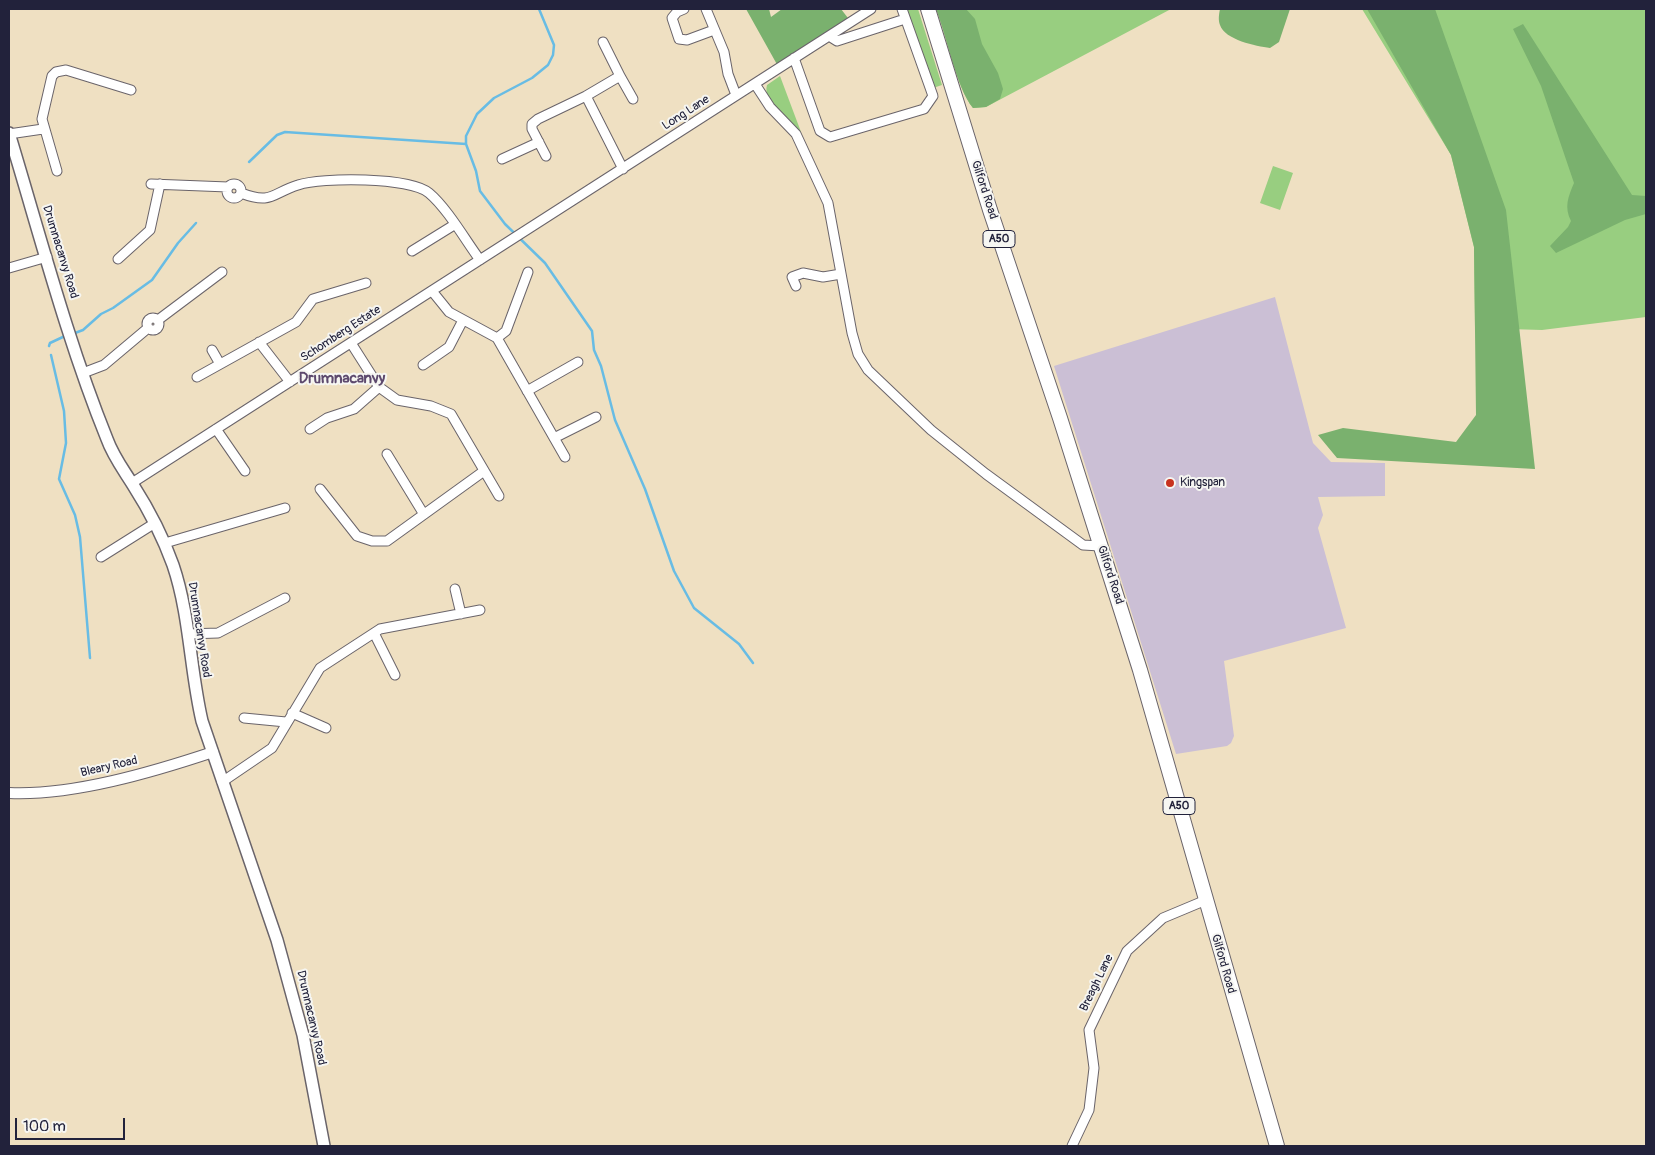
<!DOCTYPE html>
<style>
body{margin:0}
#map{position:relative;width:1655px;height:1155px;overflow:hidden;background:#efe0c2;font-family:Pangolin,sans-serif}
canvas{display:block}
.frame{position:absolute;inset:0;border:10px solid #22223b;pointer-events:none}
.scale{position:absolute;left:15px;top:1118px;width:110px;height:22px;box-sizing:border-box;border:2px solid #22223b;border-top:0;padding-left:6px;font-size:15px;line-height:18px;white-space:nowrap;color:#22223b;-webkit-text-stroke:4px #f6f6f2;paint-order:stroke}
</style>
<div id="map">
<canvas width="1655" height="1155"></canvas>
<div class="frame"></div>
<div class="scale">100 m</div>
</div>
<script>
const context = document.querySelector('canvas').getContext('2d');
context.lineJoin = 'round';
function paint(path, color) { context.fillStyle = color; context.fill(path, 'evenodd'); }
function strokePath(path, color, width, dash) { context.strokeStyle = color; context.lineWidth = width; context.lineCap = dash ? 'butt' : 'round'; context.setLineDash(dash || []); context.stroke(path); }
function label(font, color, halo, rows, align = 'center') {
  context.font = font + ' Pangolin,sans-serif'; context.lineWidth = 4; context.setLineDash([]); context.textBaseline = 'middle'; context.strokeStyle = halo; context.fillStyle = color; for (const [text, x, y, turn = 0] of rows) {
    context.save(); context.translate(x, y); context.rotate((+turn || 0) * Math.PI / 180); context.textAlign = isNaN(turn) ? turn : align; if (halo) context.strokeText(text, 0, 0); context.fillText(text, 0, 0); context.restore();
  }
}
paint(new Path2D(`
 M1275,297L1313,443L1331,462L1385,463V496L1318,497L1323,515L1318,528L1346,628L1224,661L1234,736L1231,743L1227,746L1176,754L1054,366Z`), '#cbbfd5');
paint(new Path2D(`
 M906,9H918L942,85L933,88Z
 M936,9H1171L986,107L973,108C956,87 947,36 936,9Z
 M1362,9H1646V317L1542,330L1475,328L1474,247L1451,155Z
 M780,76L801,132C788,124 762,100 767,85Z
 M1273,166L1293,173L1280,210L1260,203Z`), '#98ce80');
paint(new Path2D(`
 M746,9H769L771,17L782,9H841L851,22L779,68Z
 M936,9H966L975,19L982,44L998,73L1003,89L1000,99L986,107L973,108C956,87 947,36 936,9Z
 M1220,9H1290L1279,42L1270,48C1256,46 1225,40 1220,25C1218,20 1219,14 1220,9Z
 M1367,9H1435L1506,210L1535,469L1337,458L1318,435L1343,428L1456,442L1476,415L1474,247L1451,155Z
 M1523,24L1632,195L1646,196V214L1625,220L1556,253L1550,246L1568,227L1571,221C1564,207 1568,197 1574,183L1541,86L1513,29Z`), '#7ab16e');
strokePath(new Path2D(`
 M539,9L554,45L553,55L548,65L532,78L494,98L477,114L466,136V144L476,171L480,191L505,224L545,263L592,331L594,350L601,366L615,420L645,489L674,571L694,608L739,644L753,663
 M249,162L277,135L285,132L466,144
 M75,333L83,330L101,314L113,308L152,280L178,243L196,223
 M49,346L50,343L65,336
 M51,355L64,411L66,443L59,479L75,515L80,537L90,658`), '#68bce4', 2.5);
const minor = new Path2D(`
 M684,9L677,12L672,18L679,39L687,40L714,30
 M706,9L724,52L728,74L736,95
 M829,36L837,41L905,19
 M603,42L620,76
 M794,58L820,131L830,137L924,109L933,96L902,9
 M755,84L770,107L796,134L828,203L852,333L858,354L868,370L931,430L986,474L1083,545L1100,546
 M9,134L43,129
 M546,156L532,129V124L538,119L586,96
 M502,159L539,142
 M623,169L586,96L620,76L633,99
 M57,171L42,119L52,76L56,72L66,70L131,90
 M227 191a7 7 0 1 1 14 0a7 7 0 1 1-14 0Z
 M151,184L228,187
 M241,193C272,205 272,193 298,185C322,177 410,177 429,193C447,208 466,241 480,260
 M412,251L454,225
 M118,259L150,230L160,184
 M9,268L47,257
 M796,286L792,277L803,273L823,277L841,274
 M432,291L449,312L497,338L565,457
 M147 324a6 6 0 1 1 12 0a6 6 0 1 1-12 0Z
 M158,320L222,272
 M497,338L506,331L528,272
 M259,342L290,382
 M351,343L379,387L397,400L431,406L451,414L499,496
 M212,350L220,364
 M423,365L449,347L463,320
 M83,373L104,365L148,328
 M197,377L296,322L313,299L366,283
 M527,391L578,362
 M216,429L245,471
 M310,429L327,418L354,409L379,387
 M554,438L596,417
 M387,454L423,513
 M132,483L871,9
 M320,489L357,536L372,541H387L484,471
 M165,543L285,508
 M101,557L155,523
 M455,589L461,614
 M374,633L395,675
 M188,634L218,633L285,598
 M292,713L326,728
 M244,718L286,722
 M222,782L272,748L320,668L380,629L480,610
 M1072,1146L1089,1110L1094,1068L1089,1030L1127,951L1163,918L1206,900`);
const tertiary = new Path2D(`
 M9,793C72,796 153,772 213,752`);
const secondary = new Path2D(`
 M9,133C40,235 67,340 107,439C113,456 123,469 133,485C149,510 163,537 173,565C190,615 190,670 202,721L277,940L303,1035L324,1146`);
const primary = new Path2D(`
 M928,9L990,210L1060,418L1140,670L1277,1146`);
strokePath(minor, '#6a646a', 11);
strokePath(tertiary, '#6a646a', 12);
strokePath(secondary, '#6a646a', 14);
strokePath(primary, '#6a646a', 16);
strokePath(minor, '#fff', 9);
strokePath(tertiary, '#fff', 10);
strokePath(secondary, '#fff', 11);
strokePath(primary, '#fff', 14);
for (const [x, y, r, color] of [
 [1170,483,5,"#c8321e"]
]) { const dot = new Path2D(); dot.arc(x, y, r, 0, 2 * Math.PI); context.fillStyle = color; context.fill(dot); strokePath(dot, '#f6f6f2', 2); }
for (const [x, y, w] of [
 [999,239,32],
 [1179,806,32]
]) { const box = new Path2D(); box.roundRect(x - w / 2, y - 8.5, w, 17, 4); context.fillStyle = '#f6f6f2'; context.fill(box); strokePath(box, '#22223b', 1); }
label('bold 11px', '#22223b', null, [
 ["A50",999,239],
 ["A50",1179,806]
]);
label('12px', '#22223b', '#f6f6f2', [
 ["Long Lane",686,113,-33],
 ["Gilford Road",984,190,72],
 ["Drumnacanvy Road",60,252,73],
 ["Schomberg Estate",341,334,-33],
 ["Gilford Road",1110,575,72],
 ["Drumnacanvy Road",199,630,81],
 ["Bleary Road",109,767,-13],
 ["Gilford Road",1223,964,74],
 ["Breagh Lane",1097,983,-64],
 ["Drumnacanvy Road",311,1018,77]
]);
label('12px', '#22223b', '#f6f6f2', [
 ["Kingspan",1180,483]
], 'left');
label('bold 15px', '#5d496d', '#f6f6f2', [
 ["Drumnacanvy",342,379]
]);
</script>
